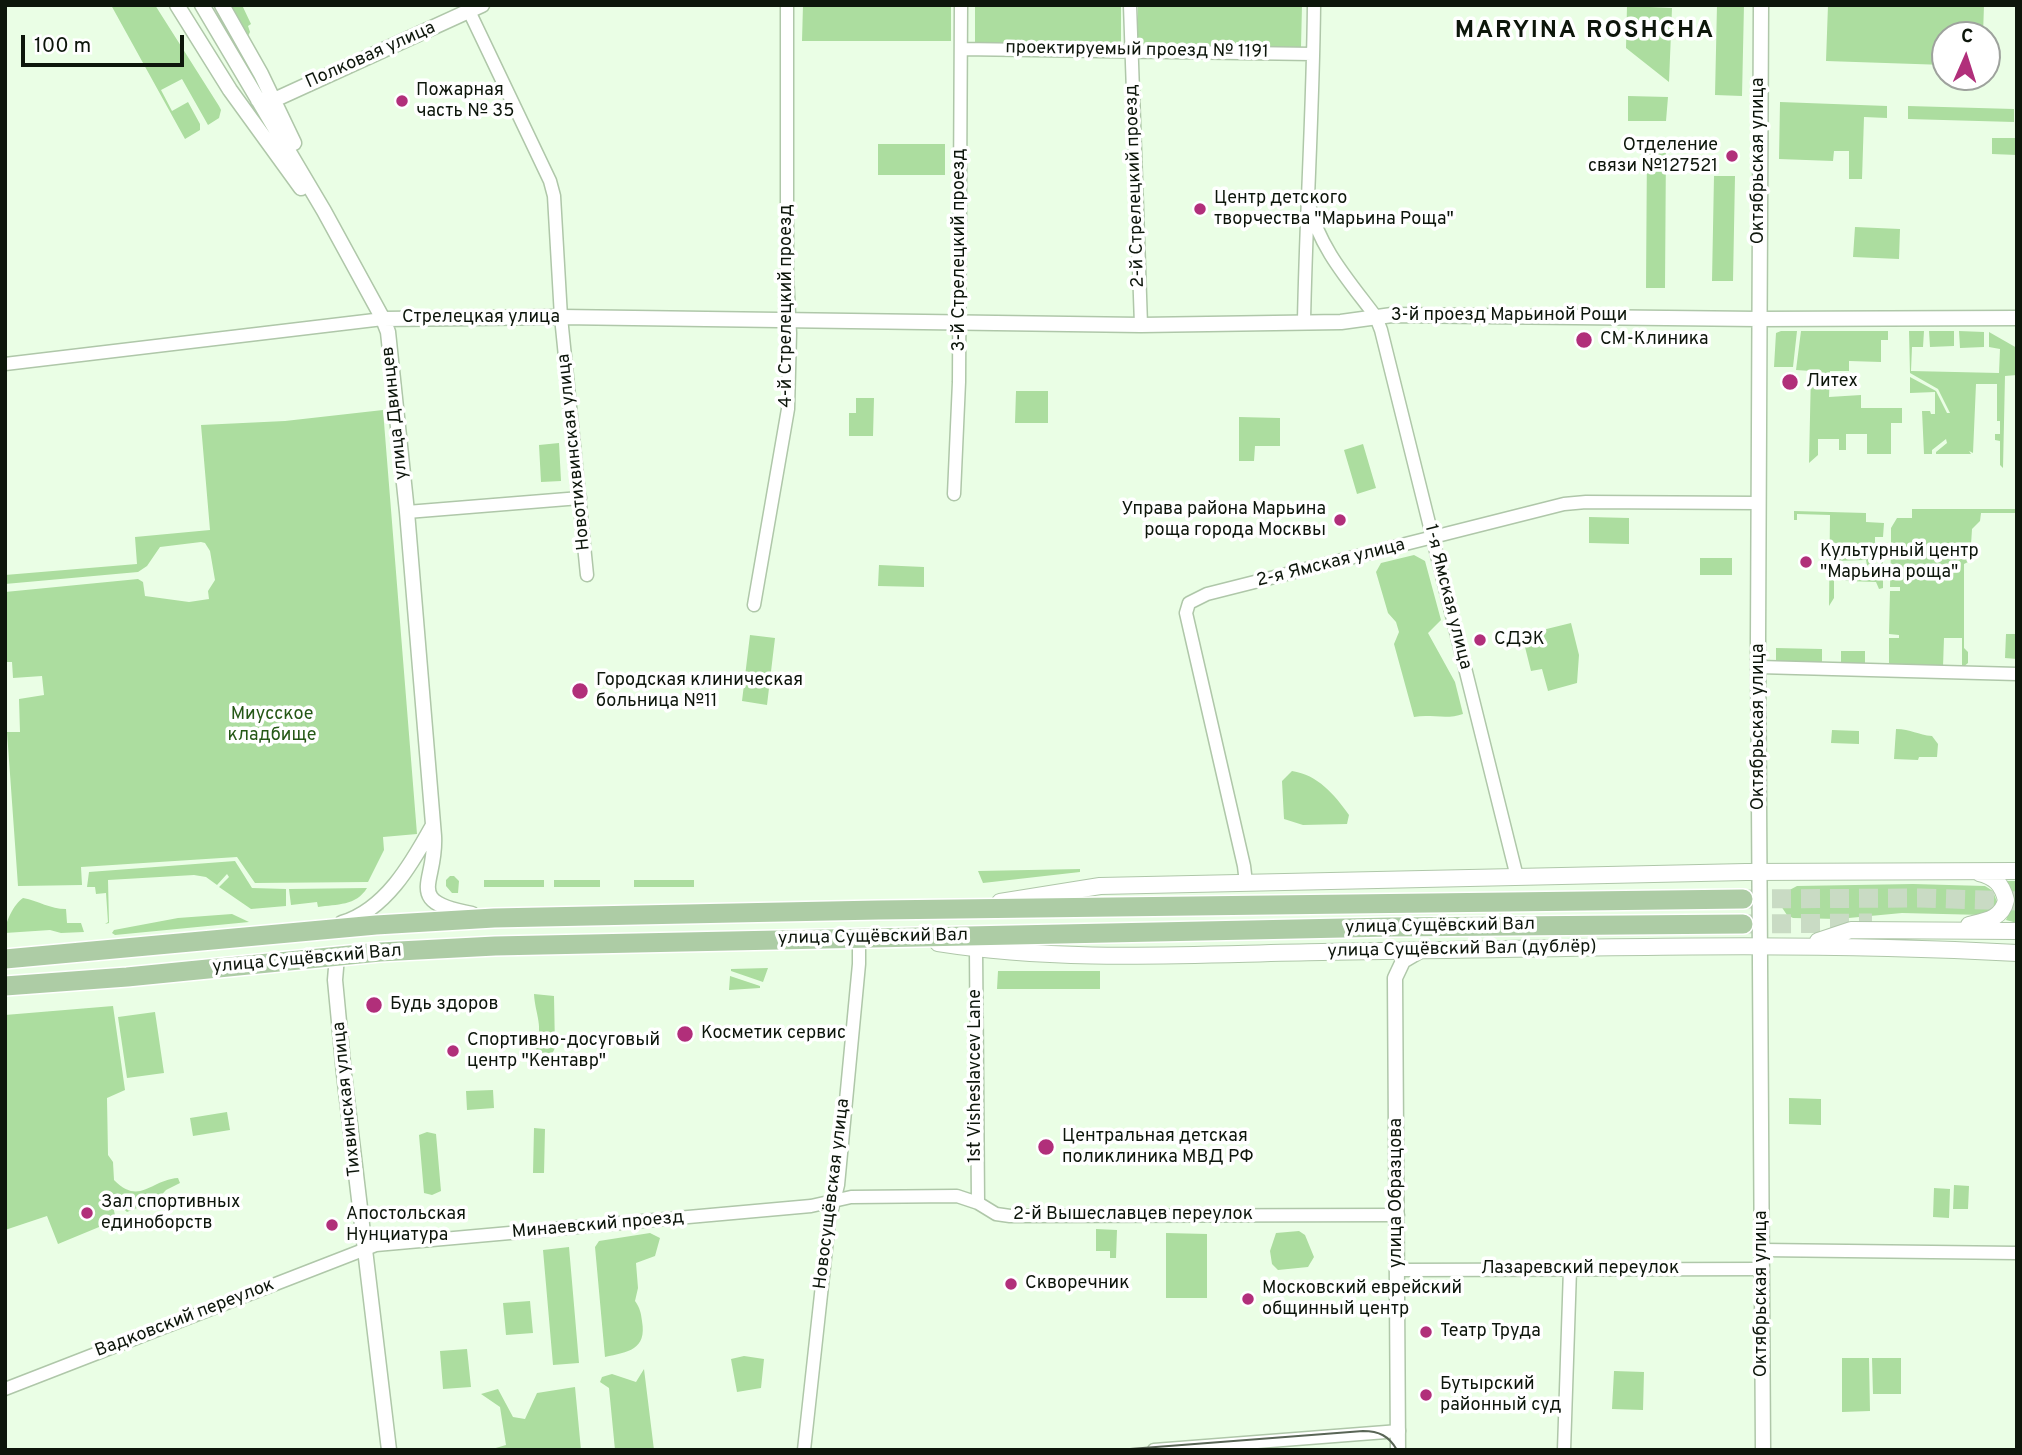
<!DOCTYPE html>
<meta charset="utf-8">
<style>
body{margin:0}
#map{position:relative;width:2022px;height:1455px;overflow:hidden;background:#eafee5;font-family:Overpass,sans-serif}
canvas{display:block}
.frame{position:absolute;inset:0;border:7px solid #0d160b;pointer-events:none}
.north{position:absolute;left:1931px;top:21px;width:70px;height:70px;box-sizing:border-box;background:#fff;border:2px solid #9ea29d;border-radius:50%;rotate:3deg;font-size:19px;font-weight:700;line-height:28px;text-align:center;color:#0d160b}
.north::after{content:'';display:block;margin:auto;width:24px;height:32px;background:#b12f7a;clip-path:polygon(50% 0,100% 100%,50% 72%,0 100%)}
.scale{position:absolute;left:21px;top:35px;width:163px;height:32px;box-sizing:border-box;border:4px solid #0d160b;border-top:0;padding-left:9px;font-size:21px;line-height:24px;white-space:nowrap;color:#0d160b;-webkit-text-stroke:5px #fff;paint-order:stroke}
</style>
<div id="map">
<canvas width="2022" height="1455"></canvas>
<div class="frame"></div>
<div class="north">С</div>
<div class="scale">100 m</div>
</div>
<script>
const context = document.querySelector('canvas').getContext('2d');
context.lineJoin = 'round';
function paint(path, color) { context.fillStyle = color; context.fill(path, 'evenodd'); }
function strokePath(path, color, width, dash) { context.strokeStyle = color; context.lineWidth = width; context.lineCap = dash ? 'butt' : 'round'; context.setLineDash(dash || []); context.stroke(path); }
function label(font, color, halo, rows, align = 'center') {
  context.font = font + ' Overpass,sans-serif'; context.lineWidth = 7; context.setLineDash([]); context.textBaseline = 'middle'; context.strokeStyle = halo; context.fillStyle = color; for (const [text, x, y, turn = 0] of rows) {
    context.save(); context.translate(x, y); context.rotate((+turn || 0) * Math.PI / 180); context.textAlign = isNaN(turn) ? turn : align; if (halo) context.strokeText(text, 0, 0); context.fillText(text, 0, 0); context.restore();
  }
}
paint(new Path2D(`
 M111,5H155L219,106L221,110L219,118L208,125L182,79L161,90L172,111L188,102L200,124V130L185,139Z
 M231,5H242L251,24L248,26L250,32L248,36Z
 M803,5H951V41H802Z
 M975,5H1121V43L975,42Z
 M1138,5H1302L1301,47L1138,45Z
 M1717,5H1744L1742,96L1715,95Z
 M1828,5H1984L1983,35H1945V65L1826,61Z
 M1627,6L1672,8L1669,82L1626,48Z
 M1628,96L1668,97L1666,121H1628Z
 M1780,102L1887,106V118L1864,117L1862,179H1849V151H1834L1833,161L1779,159Z
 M1908,106L2014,109V122L1908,119Z
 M1992,138H2017V155L1992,154Z
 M878,144H945V175H878Z
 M1647,144H1666L1665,288H1646Z
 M1714,176H1735L1733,281H1712Z
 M1855,227L1900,229L1899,259L1853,257Z
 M1781,331H1797L1793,367H1774L1776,333Z
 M1801,331H1888V340H1881V362L1849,361V371H1830L1829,397L1861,395V408H1902V423H1891V454H1867V434H1846V450H1839V439H1818V455L1809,463L1811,371L1796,370Z
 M1909,331H1924L1923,347H1912L1911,371L1999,373L2000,349L1989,347V332L2017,348V375L2005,376L2003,468L2000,465V441L1995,440V434H2000V421H1997V384H1976L1973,453L1969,451L1971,454H1936V452L1947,443L1946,439L1932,450V454H1924L1922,411H1930L1931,414H1935V392L1910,393V377L1936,391L1947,413H1950L1938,389L1910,373Z
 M1929,331H1954V346L1930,347Z
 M1959,331L1984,332V347L1960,348Z
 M1016,391H1048V423H1015Z
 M856,398H874L873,436H849V413H856Z
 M383,410L417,834L383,837L384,850L368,882L255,883L237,857L81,867L82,885L18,886L7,732H20L19,699L44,695L42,676L13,678L12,662H5V592L138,579L143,582L145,596L189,602L209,599L208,591L215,580L210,551L205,543L201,542L160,547L147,566L138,572L5,584V575L137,564L135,537L210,530L201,425L285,421Z
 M1239,417L1280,418V446H1255L1254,461H1239Z
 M559,443L561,481L541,482L539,445Z
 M1363,444L1376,488L1357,494L1344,450Z
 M1912,509H2017V513H1981L1980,521L1972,529L1970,561L1964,564V648L1968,652V663L1962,668V638H1944L1943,667L1892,666L1889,663V638H1899V635L1889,634L1890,591H1900V587H1890L1891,549H1901V545H1891V528L1897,518H1912Z
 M1794,511L1866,513V522L1884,523L1883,537H1875V549L1883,551H1875V557L1883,558V565H1881V561L1873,560L1867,566L1866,560L1833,561L1830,564V577L1838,578L1834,579V598L1829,606L1830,515L1797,514V520H1794Z
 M1589,517L1629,518V544L1589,543Z
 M1414,555L1425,561L1441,620L1428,633L1455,682L1463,714C1447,720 1431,714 1414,717L1394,644L1399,632L1396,622L1388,613L1376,572L1381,563Z
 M1700,558H1732V575H1700Z
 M879,565L924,567V587L878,586Z
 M1861,573L1866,580H1876L1879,575L1883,576V588L1879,589L1876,582L1846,581L1843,578L1845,574L1847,579H1858Z
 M1571,623L1579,655L1577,683L1548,691L1542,669L1531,671L1522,635Z
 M2006,634H2017V659L2005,658Z
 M750,635L775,638L767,705L742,701Z
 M1776,648L1822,649V664L1776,662Z
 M1841,651H1865V665L1841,663Z
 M1896,729C1911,729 1918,735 1932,736L1938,744L1937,757H1919L1918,760L1894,759Z
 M1832,730L1859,731V744L1831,743Z
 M1292,771C1318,775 1334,794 1349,815L1347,824L1303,825L1284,819L1282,781Z
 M235,861L252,888L286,889V906L251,909L219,887L229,877L227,874L217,885L206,877L194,875L108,880L109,923L105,924L108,922L106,893L96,894L95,887H87L89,872Z
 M1080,869V872L983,883L978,871Z
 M450,876H454L459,881L458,893H452L446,886V880Z
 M484,880H544V887H484Z
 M554,880H600V887H554Z
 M634,880H694V887H634Z
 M2007,881H2017V923L2006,920L2013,902Z
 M1913,884L1985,886L1993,891L1997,902L1995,908L1984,915L1902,913L1838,919L1793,918L1787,915L1781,906L1784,893L1797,886Z
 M367,888C356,906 337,904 318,907L317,902L291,905L289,889Z
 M23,898C39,901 50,909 66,909L67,923H81L84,932L61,933L50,930L5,933C5,922 14,904 23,898Z
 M232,914L249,922L115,935L112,933L114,930L178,918Z
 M768,968L763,982L731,971V969Z
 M998,971H1100V989H997Z
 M730,976L760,986V988L729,990Z
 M534,994L554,996L555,1048L551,1056H540L534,1046C545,1029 535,1014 534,994Z
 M113,1006L125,1090L107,1098L108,1155L113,1162L114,1180C140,1206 150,1180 178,1178L180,1183L166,1190L157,1200L127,1212L111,1197L116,1220L58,1244L47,1216L5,1230V1015Z
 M155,1012L164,1073L127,1078L118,1017Z
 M493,1090L494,1108L467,1110L466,1091Z
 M1789,1098L1821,1099V1125L1789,1124Z
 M227,1112L230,1130L193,1136L190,1118Z
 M534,1128L545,1129L544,1173H533Z
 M427,1132L436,1134L441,1191L432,1195L424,1193L419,1135Z
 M1954,1185L1969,1186L1968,1209H1953Z
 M1934,1188L1950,1189L1949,1218L1933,1217Z
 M1096,1229L1117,1230L1116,1258H1110V1251H1096Z
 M1299,1231L1305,1235L1314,1257L1308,1267L1278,1270L1272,1264L1270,1251L1276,1233Z
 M650,1233L660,1238L655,1256L636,1263L638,1288L635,1301C640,1308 641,1313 642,1321C647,1350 628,1352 605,1357L595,1247L599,1241Z
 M1166,1233L1207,1234V1298H1166Z
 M569,1247L579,1363L553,1365L543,1250Z
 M530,1301L533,1333L506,1335L503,1303Z
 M467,1349L471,1387L443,1389L440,1351Z
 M744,1356L764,1359L761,1388L737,1392L731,1359Z
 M1842,1358H1869L1870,1411L1842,1412Z
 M1901,1358V1394H1873L1872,1358Z
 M644,1369L654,1450H615L609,1388L600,1382L602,1377L612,1374L636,1382Z
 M1614,1371L1644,1372L1643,1410L1612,1409Z
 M575,1387L581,1450H489L506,1445L500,1407L481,1394L498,1389L513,1417L525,1419L537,1393Z`), '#acdd9f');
strokePath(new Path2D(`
 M1743,899L1920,898L2017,901
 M1743,924L1872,923`), '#c9dbc4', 19, [19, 10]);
const minor = new Path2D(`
 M1130,5L1141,325
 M469,11L550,181L554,196L561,317L587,575
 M961,49L1313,54
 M1309,204C1319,248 1350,282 1376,317L1381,330L1517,877
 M1304,321C1306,216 1313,111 1314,5
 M5,364L383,319
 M954,494L959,382L961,5
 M407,512L580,498
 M754,605L788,409L790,333L787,275V5
 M1759,667L2017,674
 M1246,883L1244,866L1186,613L1189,603L1207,594L1564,504L1586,502L1759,503
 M976,949L978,1203
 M1762,1250L2017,1253
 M1397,1270L1762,1269
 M5,1389L376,1245L811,1206L851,1197L957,1196L978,1203L996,1214L1010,1216L1398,1215
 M804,1450L829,1221L838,1185L859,964V938
 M1154,1450L1399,1431
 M1564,1450L1570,1269`);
const tertiary = new Path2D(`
 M177,5L230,90L301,188
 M202,5L324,211L383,319L388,332L407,512L434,836C437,884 402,901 472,914
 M222,5L261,74L294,143
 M1761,5L1758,639L1763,1450
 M258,100H274L482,5
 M383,319L561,317L1141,325L1341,322L1392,315L1758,319L2017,318
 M342,923C385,910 411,865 432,827
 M337,956L335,980L344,1074L389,1450
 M1398,1450L1395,978L1403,961L1420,951`);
const secondary = new Path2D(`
 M1000,902L1100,886L1746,872L2017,871
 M1969,925C1985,921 2002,919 2006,900C2002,884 1995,877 1979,873
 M1818,941L1851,930L2017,931
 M938,943C1065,963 1194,954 1322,952C1554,949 1785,940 2017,953`);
const primary = new Path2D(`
 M5,959L376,925L494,918L878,910L1743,899
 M5,986L127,977L380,952L495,946L1391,927L1743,924`);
strokePath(minor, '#afc7a9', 15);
strokePath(tertiary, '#afc7a9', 17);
strokePath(secondary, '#afc7a9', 18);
strokePath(primary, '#fff', 22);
strokePath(minor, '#fff', 12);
strokePath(tertiary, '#fff', 14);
strokePath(secondary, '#fff', 16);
strokePath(primary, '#adcca5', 19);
strokePath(new Path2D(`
 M1117,1450L1363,1431C1379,1431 1389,1436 1397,1450`), '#596556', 2);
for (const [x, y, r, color] of [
 [402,101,7,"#b12f7a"],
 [1732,156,7,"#b12f7a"],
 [1200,209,7,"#b12f7a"],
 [1584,340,9,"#b12f7a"],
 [1790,382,9,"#b12f7a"],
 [1340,520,7,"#b12f7a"],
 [1806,562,7,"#b12f7a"],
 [1480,640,7,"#b12f7a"],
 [580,691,9,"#b12f7a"],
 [374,1005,9,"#b12f7a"],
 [685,1034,9,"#b12f7a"],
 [453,1051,7,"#b12f7a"],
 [1046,1147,9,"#b12f7a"],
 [87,1213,7,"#b12f7a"],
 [332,1225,7,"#b12f7a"],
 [1011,1284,7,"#b12f7a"],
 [1248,1299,7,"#b12f7a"],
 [1426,1332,7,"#b12f7a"],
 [1426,1395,7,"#b12f7a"]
]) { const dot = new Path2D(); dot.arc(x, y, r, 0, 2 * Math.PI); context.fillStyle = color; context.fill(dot); strokePath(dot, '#fff', 2.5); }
label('18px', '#0d160b', '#fff', [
 ["проектируемый проезд № 1191",1137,51,1],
 ["Полковая улица",371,56,-24],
 ["Октябрьская улица",1759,161,-90],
 ["2-й Стрелецкий проезд",1136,186,-92],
 ["3-й Стрелецкий проезд",960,250,-90],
 ["4-й Стрелецкий проезд",787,306,-90],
 ["3-й проезд Марьиной Рощи",1509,316],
 ["Стрелецкая улица",481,318],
 ["улица Двинцев",396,413,-96],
 ["Новотихвинская улица",575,452,-96],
 ["2-я Ямская улица",1331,564,-14],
 ["1-я Ямская улица",1447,597,76],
 ["Октябрьская улица",1759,727,-90],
 ["улица Сущёвский Вал",1440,927,-1],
 ["улица Сущёвский Вал",873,938,-1],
 ["улица Сущёвский Вал (дублёр)",1462,950,-1],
 ["улица Сущёвский Вал",307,960,-5],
 ["1st Visheslavcev Lane",976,1076,-90],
 ["Тихвинская улица",348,1099,-96],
 ["улица Образцова",1397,1193,-90],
 ["Новосущёвская улица",833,1194,-83],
 ["2-й Вышеславцев переулок",1133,1215],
 ["Минаевский проезд",598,1226,-5],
 ["Лазаревский переулок",1580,1269],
 ["Октябрьская улица",1762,1294,-90],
 ["Вадковский переулок",185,1319,-21]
]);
label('18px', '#0d160b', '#fff', [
 ["Пожарная",416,91],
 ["часть № 35",416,112],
 ["Отделение",1718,146,"right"],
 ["связи №127521",1718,167,"right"],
 ["Центр детского",1214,199],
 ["творчества \"Марьина Роща\"",1214,220],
 ["СМ-Клиника",1600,340],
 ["Литех",1806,382],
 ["Управа района Марьина",1326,510,"right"],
 ["роща города Москвы",1326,531,"right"],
 ["Культурный центр",1820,552],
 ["\"Марьина роща\"",1820,573],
 ["СДЭК",1494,640],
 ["Городская клиническая",596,681],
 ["больница №11",596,702],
 ["Будь здоров",390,1005],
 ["Косметик сервис",701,1034],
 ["Спортивно-досуговый",467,1041],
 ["центр \"Кентавр\"",467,1062],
 ["Центральная детская",1062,1137],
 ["поликлиника МВД РФ",1062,1158],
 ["Зал спортивных",101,1203],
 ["единоборств",101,1224],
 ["Апостольская",346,1215],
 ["Нунциатура",346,1236],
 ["Скворечник",1025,1284],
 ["Московский еврейский",1262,1289],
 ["общинный центр",1262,1310],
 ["Театр Труда",1440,1332],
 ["Бутырский",1440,1385],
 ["районный суд",1440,1406]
], 'left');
label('18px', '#255816', '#fff', [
 ["Миусское",272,715],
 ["кладбище",272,736]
]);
context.letterSpacing = '2px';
label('bold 24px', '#0d160b', '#fff', [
 ["MARYINA ROSHCHA",1585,32]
]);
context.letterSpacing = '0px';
</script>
